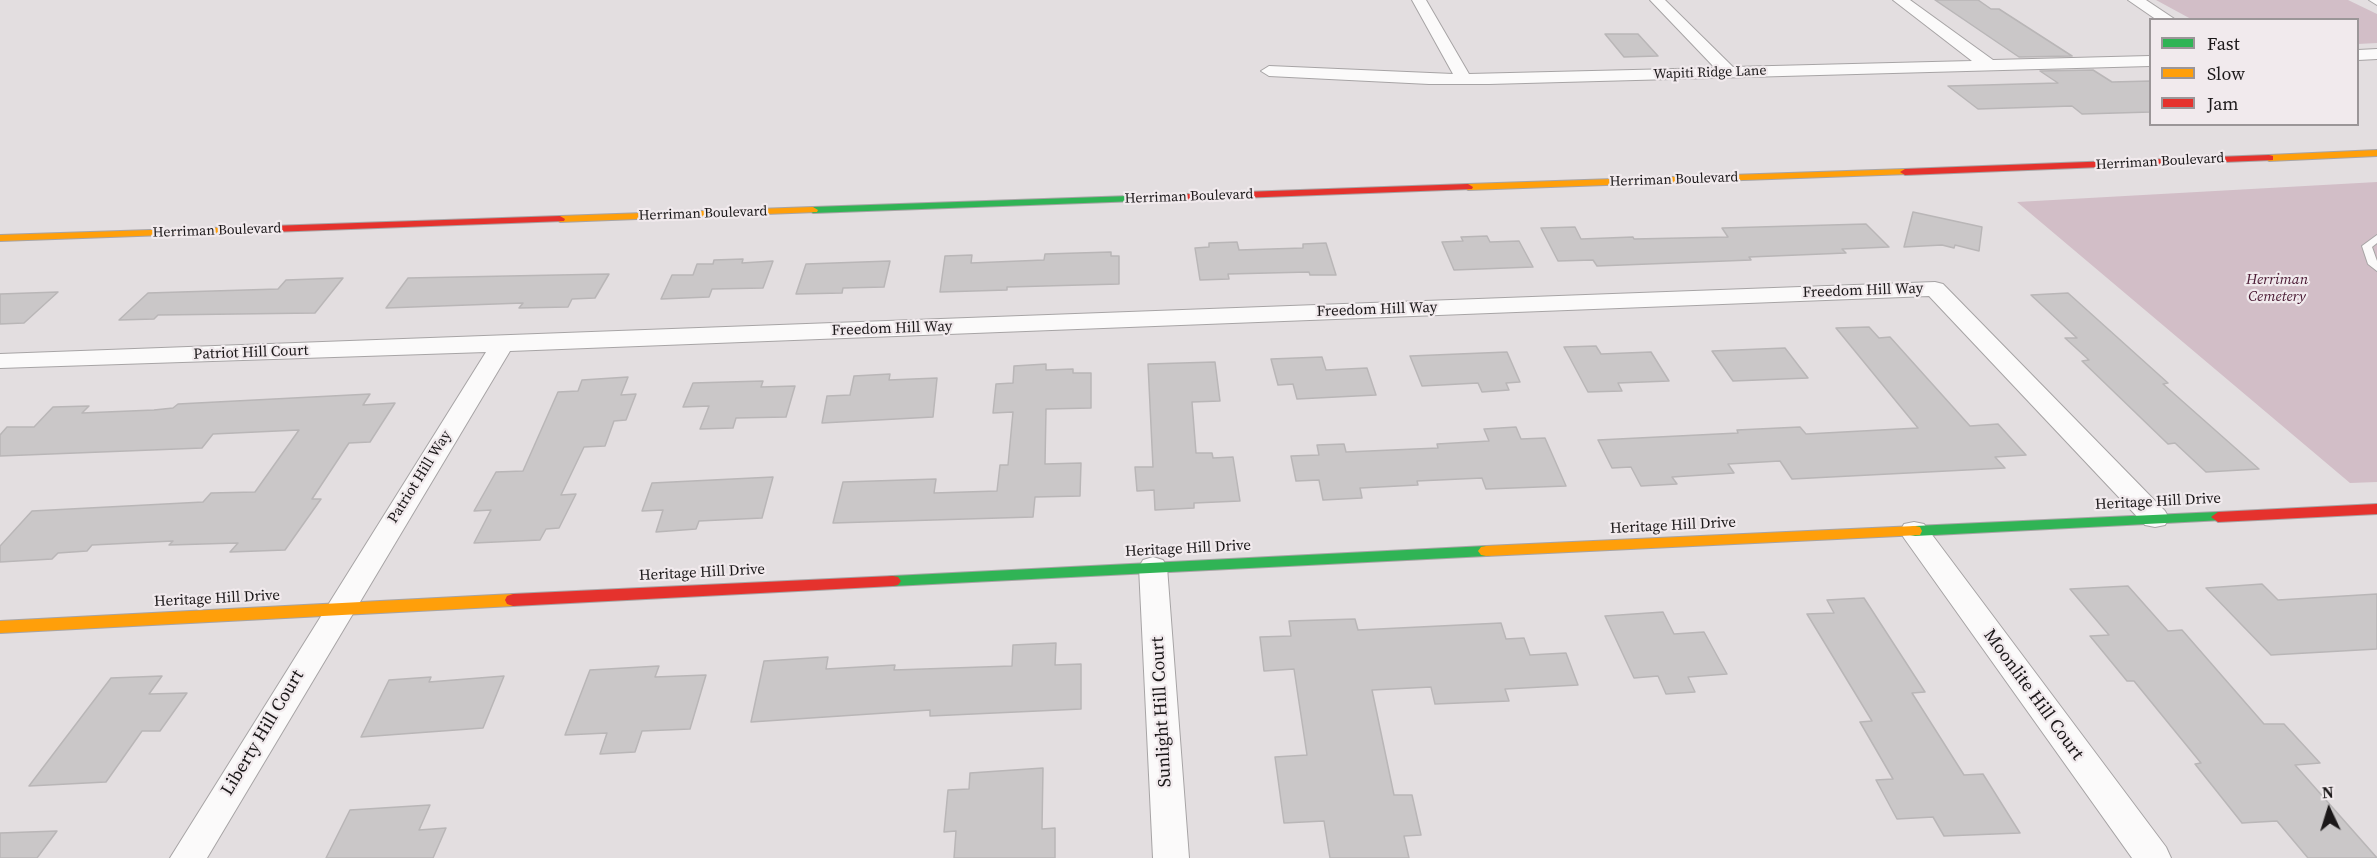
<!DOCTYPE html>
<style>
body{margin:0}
#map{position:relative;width:2377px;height:858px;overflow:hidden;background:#e3dee0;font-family:"Source Serif 4",serif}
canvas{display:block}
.legend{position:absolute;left:2149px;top:18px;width:210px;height:108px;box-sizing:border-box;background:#f1eaed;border:2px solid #9b9698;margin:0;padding:8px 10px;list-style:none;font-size:18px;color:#1b1819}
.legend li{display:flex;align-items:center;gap:12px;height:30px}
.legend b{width:30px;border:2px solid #9b9698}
.north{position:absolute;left:2299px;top:780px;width:60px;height:60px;-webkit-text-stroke:4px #f1eaed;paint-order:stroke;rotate:356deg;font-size:16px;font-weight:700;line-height:24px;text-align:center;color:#1b1819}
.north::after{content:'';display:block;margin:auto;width:21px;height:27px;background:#1b1819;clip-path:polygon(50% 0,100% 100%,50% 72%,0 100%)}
</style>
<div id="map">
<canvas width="2377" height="858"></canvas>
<ul class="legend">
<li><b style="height:8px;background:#30b455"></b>Fast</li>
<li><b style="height:8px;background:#ff9f0a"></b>Slow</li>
<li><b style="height:8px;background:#e5322d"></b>Jam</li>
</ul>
<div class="north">N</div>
</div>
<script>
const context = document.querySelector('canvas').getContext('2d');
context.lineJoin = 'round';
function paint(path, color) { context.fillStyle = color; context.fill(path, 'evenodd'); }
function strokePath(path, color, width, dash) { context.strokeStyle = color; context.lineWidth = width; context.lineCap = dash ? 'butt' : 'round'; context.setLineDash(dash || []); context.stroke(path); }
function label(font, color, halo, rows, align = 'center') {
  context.font = font + ' "Source Serif 4",serif'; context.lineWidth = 4.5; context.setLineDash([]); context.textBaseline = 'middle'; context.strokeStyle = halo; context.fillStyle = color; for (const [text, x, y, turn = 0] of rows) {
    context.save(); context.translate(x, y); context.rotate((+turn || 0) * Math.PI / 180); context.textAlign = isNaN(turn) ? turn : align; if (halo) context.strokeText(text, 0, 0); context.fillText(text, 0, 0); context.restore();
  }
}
paint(new Path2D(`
 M2156,0H2348L2377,14V43L2358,44V20L2191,19Z
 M2377,182V482L2350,483L2017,202Z`), '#d2bec7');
const building = new Path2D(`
 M1935,0H1978L1991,9H1999L2072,56L2019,57Z
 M1605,34H1638L1658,56L1624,57Z
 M2093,70L2112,82L2151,81V112L2082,114L2072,106L1978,109L1948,86L2058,83L2040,71Z
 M1913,212L1982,227L1979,251L1955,245L1954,248L1942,245L1904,247Z
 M1866,224L1889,247L1842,249L1846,253L1749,257L1751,260L1597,266L1593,260L1558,261L1541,228L1575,227L1581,239L1633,237L1634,239L1728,237L1722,228Z
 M1487,236L1490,242L1519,241L1533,267L1454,270L1442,242L1463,241L1461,237Z
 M1237,242L1239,250L1303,248V244L1326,243L1336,275H1310L1309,272L1228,274L1229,279L1200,280L1195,248L1209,247V243Z
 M1111,252V256H1119V284L1007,287V290L940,292L945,256L972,255L971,263L1044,260L1045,254Z
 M743,259L742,263L773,261L763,288L712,289L709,297L661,299L672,275H693L697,264H713L714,260Z
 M890,261L884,287L843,288L842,293L796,294L806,264Z
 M609,274L595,298L572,299L568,307L519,308L523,303L386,308L408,278Z
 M343,278L315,313L158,315L154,319L119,320L148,293L278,289L286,280Z
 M58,292L24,323L0,324V294Z
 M2068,293L2168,383L2163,384L2259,469L2206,472L2175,443L2168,444L2082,361L2089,360L2065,338H2077L2031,295Z
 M1869,327L1879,338L1890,337L1970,426L1998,424L2026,455L1995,457L2005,468L1792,479L1780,461L1728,464L1734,473L1672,477L1677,484L1641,486L1631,467L1612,468L1598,440L1738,433L1737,430L1800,427L1806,434L1918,428L1836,328Z
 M1596,346L1601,354L1651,352L1669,381L1618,383L1622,391L1588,392L1564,347Z
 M1785,348L1808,378L1733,381L1712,351Z
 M1507,352L1520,382L1506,383L1509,390L1482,392L1478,383L1422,386L1410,356Z
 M1322,357L1326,370L1367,368L1376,395L1297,399L1293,384L1278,385L1271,359Z
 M1215,362L1220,401L1192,402L1196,453H1212L1213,458L1233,457L1240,501L1194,503V508L1155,510L1154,490L1137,491L1135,467H1153L1148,364Z
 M1046,364V370L1073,369V373H1091V408L1046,409L1045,464L1081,463L1080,496L1035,497L1033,517L833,523L843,482L936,479L934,493L997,491L1000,465H1008L1013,412L993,413L996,384L1013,383L1014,366Z
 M890,374L889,380L937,378L933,417L822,423L827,396L850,395L854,376Z
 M628,377L621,395L636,394L626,420L614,421L605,446L584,447L561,495L576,494L559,528L546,529L540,540L474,543L491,510L474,511L496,472L523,471L558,392L578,391L582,380Z
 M763,381L761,387L795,386L786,417L736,418L733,428L700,429L709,406L683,407L693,383Z
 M370,394L363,405L395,403L370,442L349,443L312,499H321L285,550L230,552L238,543L169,545L173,541L92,545L87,551L58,553L52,559L0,562V546L32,511L203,502L211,493L255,492L299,430L213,434L202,448L0,456V435L7,427H34L53,407L89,406L82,413L154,410L173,408L178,404Z
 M1516,427L1521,439L1545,438L1566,486L1486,489L1482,478L1417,481L1418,485L1360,488L1362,498L1323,500L1319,480L1296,481L1291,456L1319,455L1317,445L1344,444L1346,452L1438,448L1437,444L1489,441L1484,429Z
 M773,477L762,518L699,521L696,529L656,532L663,510L642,511L652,483Z
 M2262,584L2278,600L2377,594V649L2271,655L2206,588Z
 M2128,586L2168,631L2182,630L2264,724H2284L2320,763L2295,765L2377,858H2308L2277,821L2242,823L2195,764L2201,763L2134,681H2127L2090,636L2109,635L2070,589Z
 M1864,598L1925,692L1912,693L1964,775L1983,774L2020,833L1944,836L1933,817L1897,819L1876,780L1893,779L1860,722L1872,721L1807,614L1834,613L1827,600Z
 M1663,612L1674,634L1704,632L1727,674L1688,677L1695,692L1666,694L1658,676L1634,678L1605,616Z
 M1355,619L1358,630L1501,623L1506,639L1524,638L1530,655L1566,653L1578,685L1505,689L1509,701L1435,704L1431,687L1372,690L1394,795H1412L1421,835L1404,836L1409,858H1330L1324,821L1284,823L1275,757L1307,755L1294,669L1264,671L1260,637L1291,636L1289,621Z
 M1056,643L1055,665L1081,664V709L930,716V710L751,722L764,661L828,657L826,669L895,665L894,670L1012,666L1013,645Z
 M659,666L655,677L706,675L690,729L642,731L635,752L600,754L607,733L565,735L590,670Z
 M162,676L149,694L187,693L160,731H142L106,782L29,786L111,678Z
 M504,676L483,728L361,737L389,680L431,677L429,682Z
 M1043,768L1042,829L1055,828V858H954L956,831L944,832L948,790L969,789L970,773Z
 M430,805L419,830L446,828L433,858H326L350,810Z
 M57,831L37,858H0V833Z`);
paint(building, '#cac7c8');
strokePath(building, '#b9b6b7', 1.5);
const lane = new Path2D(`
 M2377,235V243L2372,247L2377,261V271L2368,264L2362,246Z`);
const street = new Path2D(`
 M1412,0H1426L1469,74L1715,68L1650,0H1665L1733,67L1972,61L1893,0H1910L1993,60L2150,56V66L1489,84H1429L1269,76L1261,71L1269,66L1453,74Z
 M2128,0H2146L2176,20H2157Z
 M2369,0H2377V5Z
 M2377,49V59L2358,60V50Z
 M1935,282L1943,284L2165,511L2169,518L2165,525L2155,527L2145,525L1929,296L510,351L207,858H170L486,352L0,368V354Z
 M1914,522L1924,524L2166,847L2171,858H2132L1904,538L1900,531L1904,524Z
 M1153,557L1163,560L1167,567L1189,858H1153L1139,567L1143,560Z`);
const fast = new Path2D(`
 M1188,194L1193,197L1192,199L813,213L808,210L813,207Z
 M2218,512L2225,517L2223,520L1915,536L1910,535L1908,531L1910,527L1915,526Z
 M1486,546L1491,547L1494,551L1491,555L1486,556L893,586L888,585L885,581L888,577L893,576Z`);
const slow = new Path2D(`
 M2377,150V156L2269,161L2264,158L2269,155Z
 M1905,169L1909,170V174L1468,190L1463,187L1468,184Z
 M813,207L818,210L817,212L560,222L555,219L560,216Z
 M271,226L275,227V231L0,241V235Z
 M1915,526L1920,527L1922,531L1920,535L1486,556L1481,555L1478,551L1481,547L1486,546Z
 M513,594L519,596L521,600L519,604L513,606L0,633V621Z`);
const jam = new Path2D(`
 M2269,155L2273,156V160L1905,175L1900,172L1905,169Z
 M1468,184L1473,187L1472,189L1188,200L1183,197L1188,194Z
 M560,216L565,219L564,221L271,232L266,229L271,226Z
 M2377,504V514L2218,522L2211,517L2218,512Z
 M893,576L898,577L901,581L898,585L893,586L513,606L507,604L505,600L507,596L513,594Z`);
strokePath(lane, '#a7a4a5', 2);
strokePath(street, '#a7a4a5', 2);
strokePath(fast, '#a7a4a5', 2);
strokePath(slow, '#a7a4a5', 2);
strokePath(jam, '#a7a4a5', 2);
paint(lane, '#fbfafa');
paint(street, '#fbfafa');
paint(fast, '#30b455');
paint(slow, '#ff9f0a');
paint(jam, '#e5322d');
label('14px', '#1b1819', '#f1eaed', [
 ["Wapiti Ridge Lane",1710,73,-2],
 ["Herriman Boulevard",2160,162,-3],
 ["Herriman Boulevard",1674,180,-2],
 ["Herriman Boulevard",1189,197,-2],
 ["Herriman Boulevard",703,214,-2],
 ["Herriman Boulevard",217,231,-2]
]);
label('italic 15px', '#481731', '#f1eaed', [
 ["Herriman",2277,280],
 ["Cemetery",2277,297]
]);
label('15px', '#1b1819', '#f1eaed', [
 ["Freedom Hill Way",1863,291,-2],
 ["Freedom Hill Way",1377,310,-2],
 ["Freedom Hill Way",892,329,-2],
 ["Patriot Hill Court",251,353,-2],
 ["Patriot Hill Way",420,477,-58],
 ["Heritage Hill Drive",2158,502,-3],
 ["Heritage Hill Drive",1673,526,-3],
 ["Heritage Hill Drive",1188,549,-3],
 ["Heritage Hill Drive",702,573,-3],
 ["Heritage Hill Drive",217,599,-3]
]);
label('18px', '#1b1819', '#f1eaed', [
 ["Moonlite Hill Court",2033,695,54],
 ["Sunlight Hill Court",1162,712,-93],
 ["Liberty Hill Court",263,733,-59]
]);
</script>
